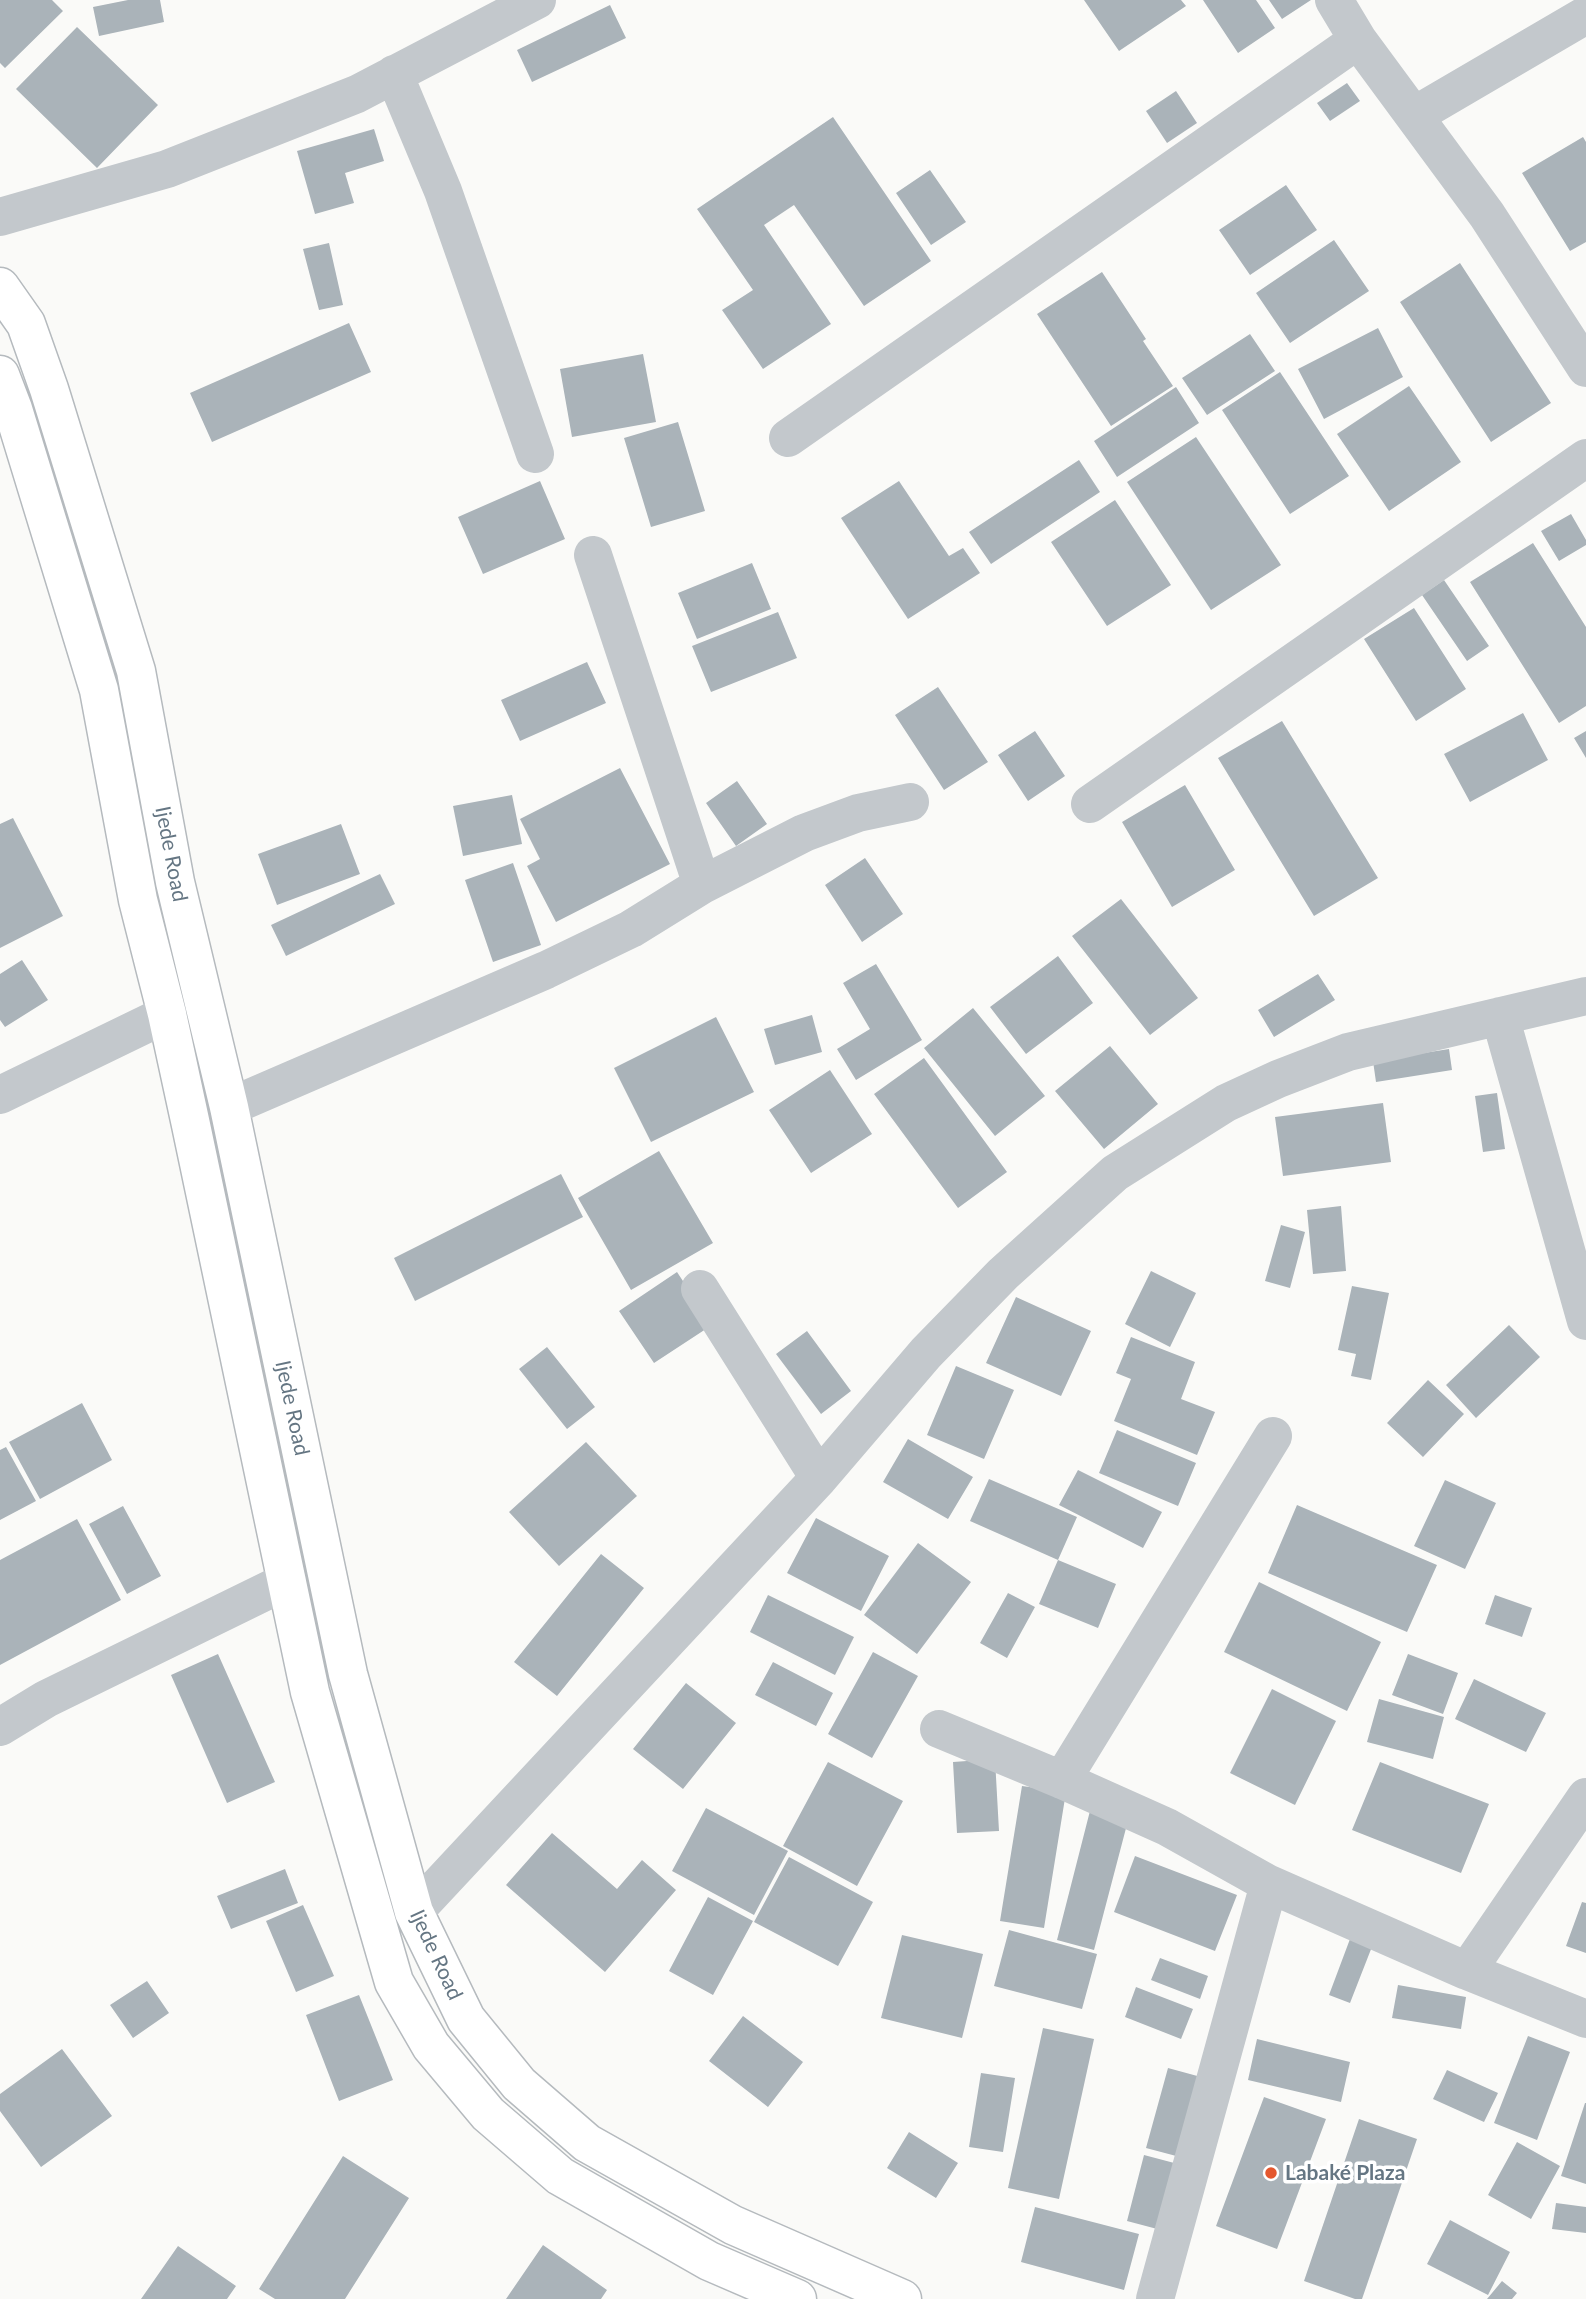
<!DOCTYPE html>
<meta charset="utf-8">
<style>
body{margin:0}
canvas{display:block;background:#fafaf8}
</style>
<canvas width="1586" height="2299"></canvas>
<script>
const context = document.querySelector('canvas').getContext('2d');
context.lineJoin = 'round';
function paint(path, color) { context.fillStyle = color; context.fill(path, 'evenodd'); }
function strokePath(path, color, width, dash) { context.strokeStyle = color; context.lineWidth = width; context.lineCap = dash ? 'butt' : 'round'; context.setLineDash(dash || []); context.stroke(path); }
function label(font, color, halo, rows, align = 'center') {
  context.font = font + ' Lato,sans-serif'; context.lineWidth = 7; context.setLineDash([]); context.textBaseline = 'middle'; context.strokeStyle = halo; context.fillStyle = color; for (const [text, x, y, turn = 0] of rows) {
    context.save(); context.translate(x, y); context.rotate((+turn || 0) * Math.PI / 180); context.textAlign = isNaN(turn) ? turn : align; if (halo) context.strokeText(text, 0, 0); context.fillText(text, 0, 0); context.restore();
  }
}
paint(new Path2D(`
 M0,0H52L63,11L5,68L0,63Z
 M128,0H160L164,22L99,36L93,7Z
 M1084,0H1181L1186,6L1119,51Z
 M1203,0H1256L1275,28L1238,53Z
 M1269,0H1311L1282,19Z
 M610,5L626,38L532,82L517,50Z
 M77,27L158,105L97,168L16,89Z
 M1347,83L1360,101L1330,121L1317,103Z
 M1176,91L1197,123L1167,143L1146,111Z
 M833,117L931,261L864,306L794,205L764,225L831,324L763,369L722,310L753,290L697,209Z
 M374,129L384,161L345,173L354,203L315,214L297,151Z
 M1583,137L1586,142V242L1570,251L1522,173Z
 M930,170L966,222L931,245L896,193Z
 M1286,185L1317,230L1250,275L1219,230Z
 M1334,240L1369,291L1290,343L1256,293Z
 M329,243L343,305L319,310L303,249Z
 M1460,263L1551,403L1491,442L1400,302Z
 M1102,272L1146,339L1143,341L1173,386L1111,426L1037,314Z
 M349,323L371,372L212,442L190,393Z
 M1378,328L1403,377L1324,419L1298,369Z
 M1250,334L1275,371L1207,415L1182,378Z
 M643,354L656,422L572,437L560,369Z
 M1280,372L1349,476L1290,514L1222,410Z
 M1409,386L1461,462L1389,511L1337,434Z
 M1176,387L1199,423L1117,477L1094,441Z
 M678,422L705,511L651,527L624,438Z
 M1196,437L1281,565L1211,610L1127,482Z
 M1079,460L1100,492L991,564L969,532Z
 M540,481L565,539L483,574L458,517Z
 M899,481L949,556L963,548L980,573L908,619L841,518Z
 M1115,500L1171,585L1107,626L1051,542Z
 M1571,514L1586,540V545L1559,561L1541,531Z
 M1533,543L1586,627V706L1559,723L1470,582Z
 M752,563L771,609L697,639L678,593Z
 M1444,580L1489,646L1467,661L1422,595Z
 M1414,608L1466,689L1416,721L1364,639Z
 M778,612L797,658L711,692L692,646Z
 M587,662L606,703L520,741L501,700Z
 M938,687L988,762L944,790L895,715Z
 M1523,713L1548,760L1470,802L1444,754Z
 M1282,721L1378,878L1314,916L1218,758Z
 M1035,731L1065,776L1028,801L998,755Z
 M1586,731V758L1574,738Z
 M620,768L670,864L556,922L527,866L540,859L520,819Z
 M737,781L767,824L736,846L706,803Z
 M1185,785L1235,870L1172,907L1122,822Z
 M512,795L522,844L463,856L453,806Z
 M13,818L63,916L0,948V824Z
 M341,824L360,874L277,905L258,854Z
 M865,858L903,914L862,942L825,885Z
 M513,863L541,945L493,962L465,880Z
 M380,874L395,904L286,956L271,925Z
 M1121,899L1198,998L1150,1035L1072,936Z
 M1058,956L1093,1003L1026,1054L990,1007Z
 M22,960L48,1000L5,1027L0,1020V974Z
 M876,964L922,1040L856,1080L837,1049L870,1029L843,983Z
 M1318,974L1335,1000L1274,1037L1258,1010Z
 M973,1008L1045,1096L995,1136L924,1048Z
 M812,1015L822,1052L775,1065L764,1029Z
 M716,1017L754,1092L651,1142L614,1068Z
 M1110,1046L1158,1104L1104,1149L1055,1091Z
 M1449,1049L1452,1070L1376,1082L1373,1061Z
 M924,1058L1007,1172L958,1208L874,1094Z
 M830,1070L872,1134L811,1173L769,1110Z
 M1497,1093L1505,1149L1483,1152L1475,1096Z
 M1383,1103L1391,1162L1283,1176L1275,1117Z
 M659,1151L713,1243L631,1290L578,1198Z
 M561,1174L583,1217L415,1301L394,1258Z
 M1341,1206L1346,1271L1313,1274L1307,1210Z
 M1281,1225L1305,1232L1290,1288L1265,1281Z
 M1151,1271L1196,1293L1170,1347L1125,1324Z
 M677,1272L712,1325L654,1363L619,1311Z
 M1352,1286L1389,1293L1371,1380L1351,1376L1356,1354L1338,1350Z
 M1016,1297L1091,1331L1061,1396L986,1363Z
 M1509,1325L1540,1357L1476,1418L1446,1385Z
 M807,1331L851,1391L821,1414L776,1354Z
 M1131,1337L1195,1362L1181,1399L1215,1412L1197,1455L1114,1421L1131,1379L1116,1373Z
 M547,1347L595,1407L567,1429L519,1369Z
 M956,1366L1014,1390L984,1459L927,1435Z
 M1428,1380L1464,1414L1423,1457L1387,1423Z
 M82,1403L112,1460L40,1499L9,1442Z
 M1117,1430L1196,1463L1178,1506L1099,1473Z
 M908,1439L973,1477L948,1519L883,1482Z
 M586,1442L637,1496L559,1566L509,1512Z
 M6,1447L36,1501L0,1520V1450Z
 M1078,1470L1162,1512L1143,1548L1059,1505Z
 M989,1479L1077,1517L1058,1560L1116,1584L1098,1628L1039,1604L1058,1560L970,1521Z
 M1445,1480L1496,1503L1465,1569L1414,1546Z
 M1297,1505L1437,1565L1407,1632L1268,1573Z
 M123,1506L161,1576L127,1594L89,1524Z
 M816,1518L889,1556L861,1611L787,1573Z
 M77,1519L121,1600L0,1665V1560Z
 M918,1543L971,1582L917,1654L864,1615Z
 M601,1554L644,1588L557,1696L514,1662Z
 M1259,1582L1381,1642L1347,1711L1224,1652Z
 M1008,1593L1035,1607L1007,1658L980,1643Z
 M768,1595L854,1637L835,1675L750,1632Z
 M1495,1595L1532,1608L1522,1637L1485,1624Z
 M873,1652L918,1676L872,1758L828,1734Z
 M218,1654L275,1782L227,1803L171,1675Z
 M1408,1654L1458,1673L1443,1714L1392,1695Z
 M773,1662L833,1693L816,1726L755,1695Z
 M1474,1679L1546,1713L1526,1752L1455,1719Z
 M686,1683L736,1723L683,1789L633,1749Z
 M1272,1689L1336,1721L1295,1805L1230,1773Z
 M1379,1699L1444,1717L1433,1759L1367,1742Z
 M995,1759L999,1831L957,1833L953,1762Z
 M828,1762L903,1801L857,1886L783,1846Z
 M1380,1762L1489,1804L1461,1873L1352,1830Z
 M1022,1786L1066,1792L1044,1928L1000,1921Z
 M1092,1803L1130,1813L1094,1950L1057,1940Z
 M706,1808L788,1851L754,1915L672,1871Z
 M552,1833L617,1889L642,1860L676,1890L605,1972L506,1885Z
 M1135,1856L1237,1895L1215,1951L1114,1912Z
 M789,1857L873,1902L838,1966L754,1922Z
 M285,1869L298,1903L231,1929L217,1896Z
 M708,1897L753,1921L713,1995L669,1971Z
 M1582,1902L1586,1903V1953L1566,1946Z
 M303,1905L334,1976L296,1992L266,1921Z
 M1009,1930L1097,1954L1082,2009L994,1986Z
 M1353,1931L1375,1939L1350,2003L1329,1995Z
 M902,1935L983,1954L962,2038L881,2018Z
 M1160,1958L1208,1976L1200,1999L1151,1980Z
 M147,1981L169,2013L133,2038L110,2005Z
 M1398,1985L1466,1997L1461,2029L1392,2018Z
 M1136,1987L1193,2009L1181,2039L1125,2017Z
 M359,1995L393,2080L339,2101L306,2015Z
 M743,2016L803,2062L768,2107L709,2061Z
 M1043,2028L1094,2039L1059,2199L1008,2188Z
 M1528,2036L1570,2052L1537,2140L1494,2123Z
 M1257,2039L1350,2062L1341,2102L1248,2080Z
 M62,2049L112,2116L41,2167L0,2111V2094Z
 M1168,2068L1201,2077L1180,2157L1146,2148Z
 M1447,2070L1498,2093L1484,2122L1433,2099Z
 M981,2073L1015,2078L1003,2152L969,2147Z
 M1264,2097L1326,2119L1277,2249L1216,2226Z
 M1585,2103H1586V2184L1561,2176Z
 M1359,2119L1417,2139L1362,2299H1355L1304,2281Z
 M909,2132L958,2163L936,2198L887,2168Z
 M1517,2142L1560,2166L1531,2219L1488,2195Z
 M1144,2155L1178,2164L1161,2230L1127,2221Z
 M343,2156L409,2198L345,2299H275L259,2289Z
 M1556,2203L1586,2207V2233L1552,2229Z
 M1035,2207L1139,2234L1124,2290L1021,2262Z
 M1450,2220L1510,2252L1488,2295L1427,2264Z
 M543,2245L607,2290L601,2299H506Z
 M178,2246L236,2286L227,2299H141Z
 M1502,2281L1517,2293L1512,2299H1487Z`), '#aab3b9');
const major = new Path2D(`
 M0,287L26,324L49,389L136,671L175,882L229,1107L348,1674L414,1912L466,2019L519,2084L587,2143L733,2225L902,2299
 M0,375L13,409L99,690L138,900L167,1014L191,1125L310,1692L394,1982L431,2046L488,2114L560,2176L709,2261L797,2299`);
strokePath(major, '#b5babe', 41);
strokePath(new Path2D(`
 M1334,0L1358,40L1487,215L1586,368
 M394,74L443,191L535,454
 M1415,115L1586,15
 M0,217L167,169L357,94L537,0
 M788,438L1358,40
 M593,555L702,885
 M1090,804L1586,458
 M1500,1016L1586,1321
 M0,1095L167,1014
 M229,1107L546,970L631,929L702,885L804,833L858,813L910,802
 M700,1289L819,1478
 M0,1727L46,1699L287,1581
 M939,1729L1062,1780L1167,1827L1269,1884L1467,1971L1586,2019
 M1062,1780L1273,1436
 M414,1912L819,1478L926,1353L1003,1274L1115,1173L1226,1103L1278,1079L1348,1052L1586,996
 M1467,1971L1586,1797
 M1155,2299L1269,1884`), '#c3c8cc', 38);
strokePath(major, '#fff', 38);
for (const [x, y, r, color] of [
 [1271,2173,7,"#e4572e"]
]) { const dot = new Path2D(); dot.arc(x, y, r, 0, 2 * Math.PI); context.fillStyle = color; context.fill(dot); strokePath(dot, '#fff', 2.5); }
label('21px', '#657683', '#fff', [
 ["Ijede Road",171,854,79],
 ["Ijede Road",292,1408,78],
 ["Ijede Road",436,1955,65]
]);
label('bold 21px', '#657683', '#fff', [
 ["Labaké Plaza",1285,2173]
], 'left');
</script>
